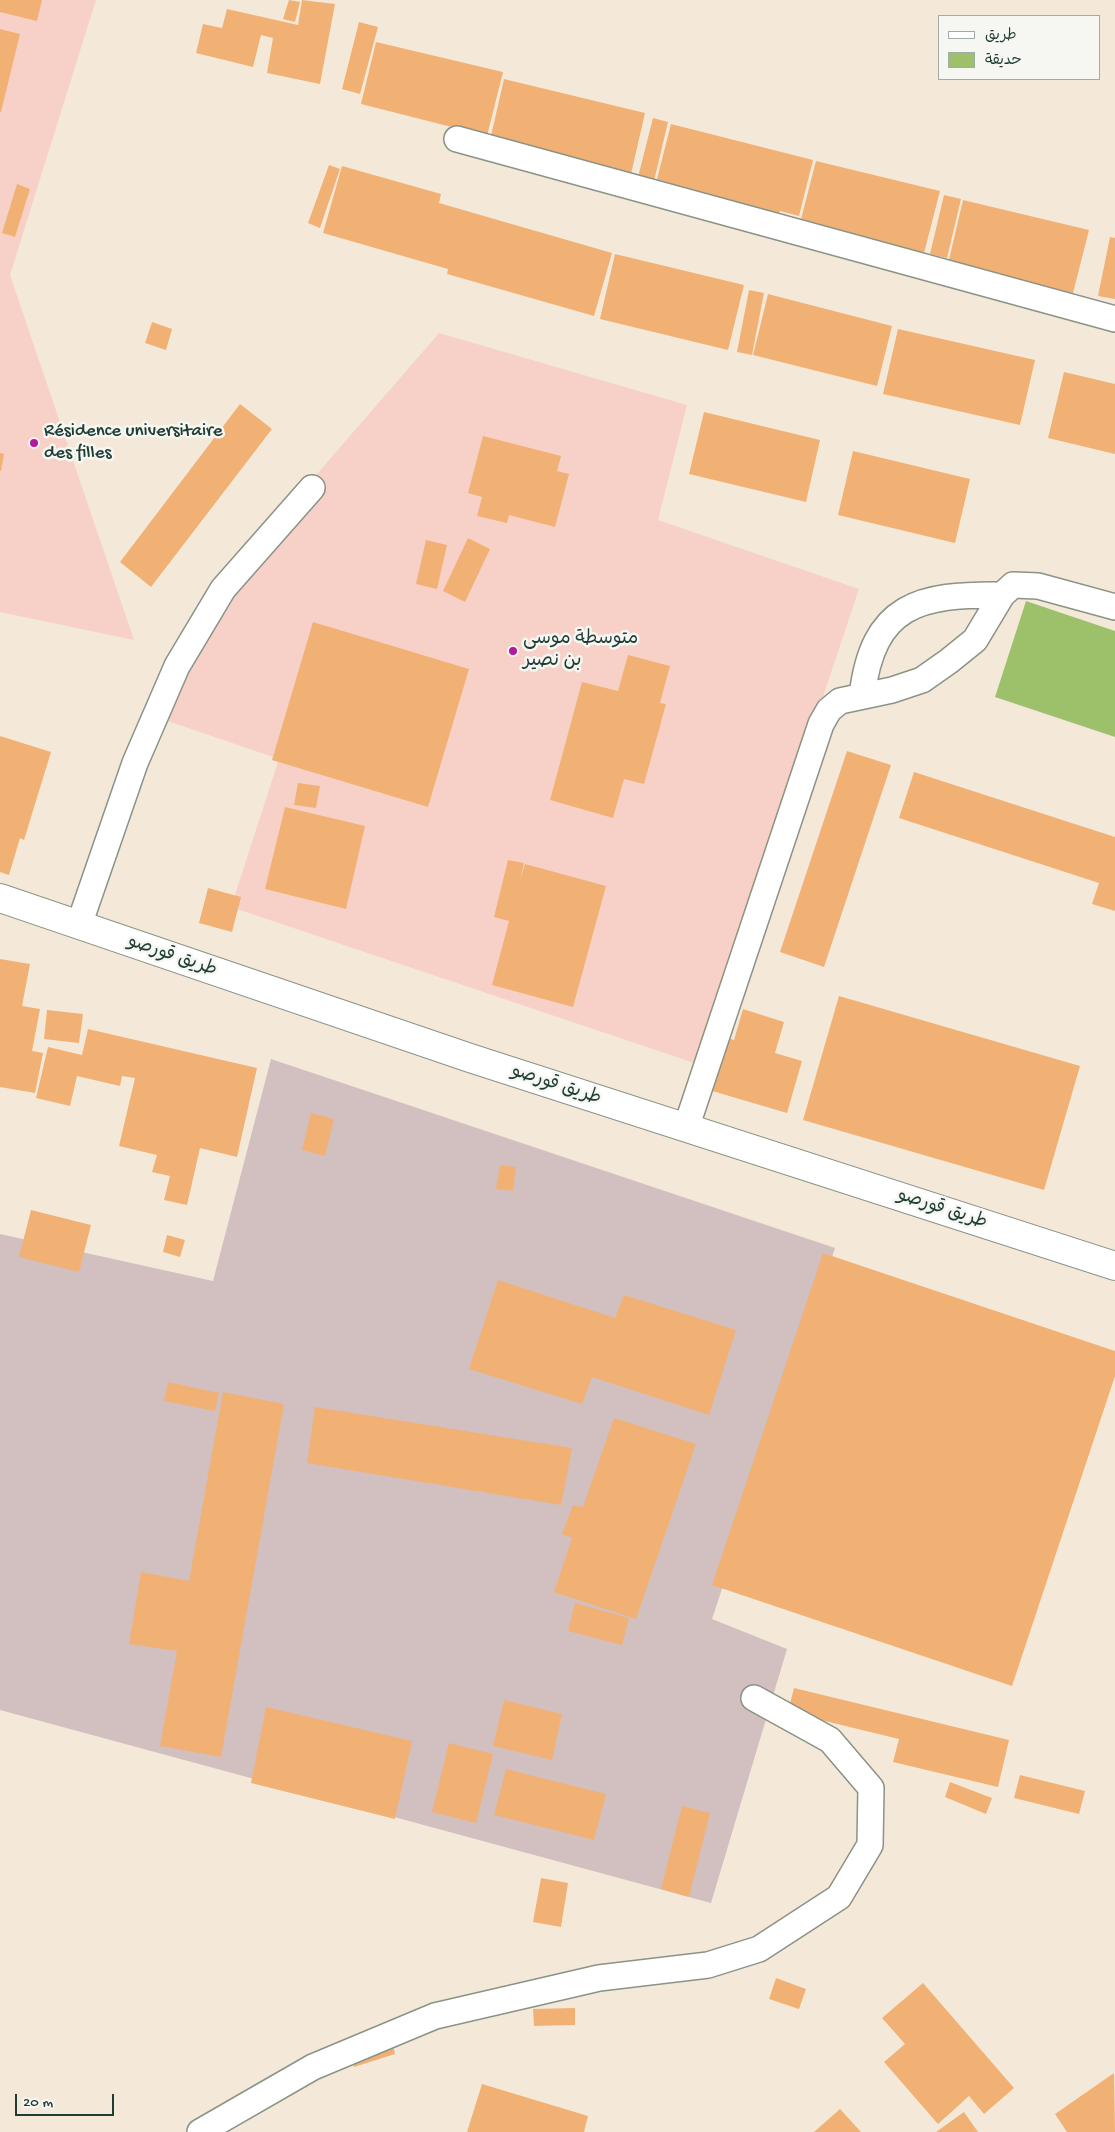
<!DOCTYPE html>
<meta charset="utf-8">
<style>
body{margin:0}
#map{position:relative;width:1115px;height:2132px;overflow:hidden;background:#f4e9d9;font-family:"Gochi Hand","Playpen Sans Arabic",sans-serif}
canvas{display:block}
.legend{position:absolute;left:938px;top:15px;width:162px;height:65px;box-sizing:border-box;background:#f6f6f2;border:1px solid #a0aca6;margin:0;padding:6px 9px;list-style:none;font-size:15px;color:#1f3d34}
.legend li{display:flex;align-items:center;gap:10px;height:25px}
.legend b{width:25px;border:1px solid #a0aca6}
.scale{position:absolute;left:15px;top:2094px;width:99px;height:22px;box-sizing:border-box;border:2px solid #1f3d34;border-top:0;padding-left:6px;font-size:15px;line-height:18px;white-space:nowrap;color:#1f3d34;-webkit-text-stroke:4px #f6f6f2;paint-order:stroke}
</style>
<div id="map">
<canvas width="1115" height="2132"></canvas>
<ul class="legend">
<li><b style="height:6px;background:#fff"></b>طريق</li>
<li><b style="height:14px;background:#9dc16a"></b>حديقة</li>
</ul>
<div class="scale">20 m</div>
</div>
<script>
const context = document.querySelector('canvas').getContext('2d');
context.lineJoin = 'round';
function paint(path, color) { context.fillStyle = color; context.fill(path, 'evenodd'); }
function strokePath(path, color, width, dash) { context.strokeStyle = color; context.lineWidth = width; context.lineCap = dash ? 'butt' : 'round'; context.setLineDash(dash || []); context.stroke(path); }
function label(font, color, halo, rows, align = 'center') {
  context.font = font + ' "Gochi Hand","Playpen Sans Arabic",sans-serif'; context.lineWidth = 5; context.setLineDash([]); context.textBaseline = 'middle'; context.strokeStyle = halo; context.fillStyle = color; for (const [text, x, y, turn = 0] of rows) {
    context.save(); context.translate(x, y); context.rotate((+turn || 0) * Math.PI / 180); context.textAlign = isNaN(turn) ? turn : align; if (halo) context.strokeText(text, 0, 0); context.fillText(text, 0, 0); context.restore();
  }
}
paint(new Path2D(`
 M0,0H96L10,275L134,640L0,612Z
 M439,333L687,405L658,520L859,589L700,1065L231,907L279,759L147,714L265,534Z`), '#f7d1c7');
paint(new Path2D(`
 M271,1059L835,1248L712,1619L787,1649L711,1903L0,1710V1234L213,1281Z`), '#d2bfc0');
paint(new Path2D(`
 M1026,601L1115,631V737L995,697Z`), '#9dc16a');
paint(new Path2D(`
 M0,0H42L37,21L0,12Z
 M289,0L300,2L295,22L283,19Z
 M302,0L335,4L320,84L267,73L273,38L261,35L253,67L196,53L203,24L222,28L227,9L298,25Z
 M359,22L378,27L360,94L342,89Z
 M0,29L20,34L1,112H0Z
 M376,42L503,72L487,136L361,104Z
 M504,79L645,113L631,174L490,140Z
 M653,118L668,122L654,181L638,177Z
 M671,124L813,160L799,216L780,211L779,214L656,183Z
 M816,161L940,191L924,253L800,223Z
 M329,165L340,169L320,228L308,223Z
 M342,166L441,194L439,203L612,253L594,316L447,274L448,269L323,233Z
 M17,184L30,189L15,237L2,233Z
 M944,195L961,199L947,258L930,254Z
 M963,200L1089,230L1073,293L948,264Z
 M1110,237L1115,238V299L1098,296Z
 M615,254L744,285L728,350L600,319Z
 M749,290L764,293L752,355L737,352Z
 M768,294L892,326L877,386L753,355Z
 M152,322L172,329L166,350L145,343Z
 M898,329L1035,360L1020,425L883,394Z
 M1064,372L1115,384V454L1048,438Z
 M240,404L272,429L151,587L120,562Z
 M704,412L820,440L806,502L689,474Z
 M483,436L561,456L557,471L569,474L555,527L509,515L507,523L477,516L482,497L468,493Z
 M853,451L970,479L955,543L838,515Z
 M0,453L4,454L1,471H0Z
 M468,538L490,549L465,602L443,591Z
 M426,540L447,545L437,589L416,584Z
 M313,622L469,669L428,807L272,760Z
 M628,655L670,666L660,703L666,704L644,784L624,779L613,818L550,800L582,682L618,691Z
 M0,736L51,752L24,840L20,838L9,875L0,872Z
 M847,751L891,765L824,967L780,952Z
 M914,772L1115,837V911L1092,904L1099,883L899,818Z
 M298,783L320,786L316,808L294,805Z
 M285,807L365,826L346,909L265,889Z
 M508,860L524,863L520,881L525,864L606,886L573,1007L492,985L509,921L494,917Z
 M208,888L241,897L232,932L199,923Z
 M0,959L30,964L22,1006L40,1009L32,1051L43,1053L35,1093L0,1087Z
 M839,996L1080,1066L1044,1190L803,1120Z
 M743,1009L784,1022L775,1053L802,1061L787,1113L702,1088L717,1035L734,1040Z
 M47,1010L83,1014L79,1043L44,1039Z
 M88,1029L257,1068L237,1157L200,1148L187,1205L164,1200L170,1176L152,1172L157,1155L119,1146L135,1078L122,1076L120,1086L77,1076L70,1106L36,1098L48,1047L82,1055Z
 M311,1113L334,1119L325,1156L302,1150Z
 M500,1165L516,1167L513,1191L496,1189Z
 M31,1210L91,1225L79,1272L19,1257Z
 M167,1235L185,1240L180,1257L163,1252Z
 M823,1253L1115,1351V1376L1012,1686L712,1585Z
 M498,1280L615,1318L624,1295L736,1330L709,1415L592,1377L582,1404L469,1369Z
 M168,1382L219,1393L215,1411L164,1401Z
 M223,1392L284,1404L221,1757L160,1746L177,1651L129,1644L141,1572L189,1581Z
 M315,1407L572,1448L561,1505L307,1463Z
 M614,1418L696,1444L636,1619L554,1592L572,1538L562,1534L573,1505L583,1507Z
 M575,1603L629,1618L622,1645L568,1631Z
 M794,1688L1009,1740L998,1787L893,1762L899,1739L788,1712Z
 M504,1700L562,1714L552,1760L493,1746Z
 M266,1707L412,1741L395,1819L251,1783Z
 M449,1743L493,1754L476,1823L432,1812Z
 M506,1769L606,1794L594,1840L494,1815Z
 M1020,1775L1085,1791L1079,1814L1014,1798Z
 M950,1782L992,1798L986,1814L945,1797Z
 M682,1806L710,1813L689,1897L661,1889Z
 M541,1878L568,1883L561,1927L533,1922Z
 M776,1978L806,1989L799,2009L769,1999Z
 M923,1983L1014,2088L984,2114L969,2096L938,2124L884,2062L905,2044L882,2018Z
 M575,2008V2025L534,2026L533,2009Z
 M391,2035L395,2054L354,2067L348,2048Z
 M1114,2073L1115,2132H1067L1055,2114Z
 M482,2084L588,2116L584,2132H467Z
 M840,2109L861,2132H814Z
 M964,2112L978,2132H936Z`), '#f2b174');
const minor = new Path2D(`
 M457,139L1115,319
 M862,696C873,604 919,594 1002,595
 M79,925L135,763L177,666L223,589L312,488
 M686,1128L821,724L829,710L840,701L892,690L922,680L949,661L975,640L1002,595L1013,585L1038,586L1115,607
 M200,2132L313,2067L435,2016L599,1978L708,1965L759,1949L839,1897L870,1845L871,1788L830,1740L754,1698`);
const secondary = new Path2D(`
 M0,898L470,1058L1115,1266`);
strokePath(minor, '#8a9386', 28);
strokePath(secondary, '#8a9386', 30);
strokePath(minor, '#fff', 25);
strokePath(secondary, '#fff', 28);
for (const [x, y, r, color] of [
 [34,443,5,"#b5179e"],
 [513,651,5,"#b5179e"]
]) { const dot = new Path2D(); dot.arc(x, y, r, 0, 2 * Math.PI); context.fillStyle = color; context.fill(dot); strokePath(dot, '#f6f6f2', 2); }
label('19px', '#1f3d34', '#f6f6f2', [
 ["Résidence universitaire",44,432],
 ["des filles",44,454],
 ["متوسطة موسى",523,640],
 ["بن نصير",523,662]
], 'left');
label('19px', '#1f3d34', '#f6f6f2', [
 ["طريق قورصو",172,957,19],
 ["طريق قورصو",556,1086,18],
 ["طريق قورصو",942,1210,18]
]);
</script>
